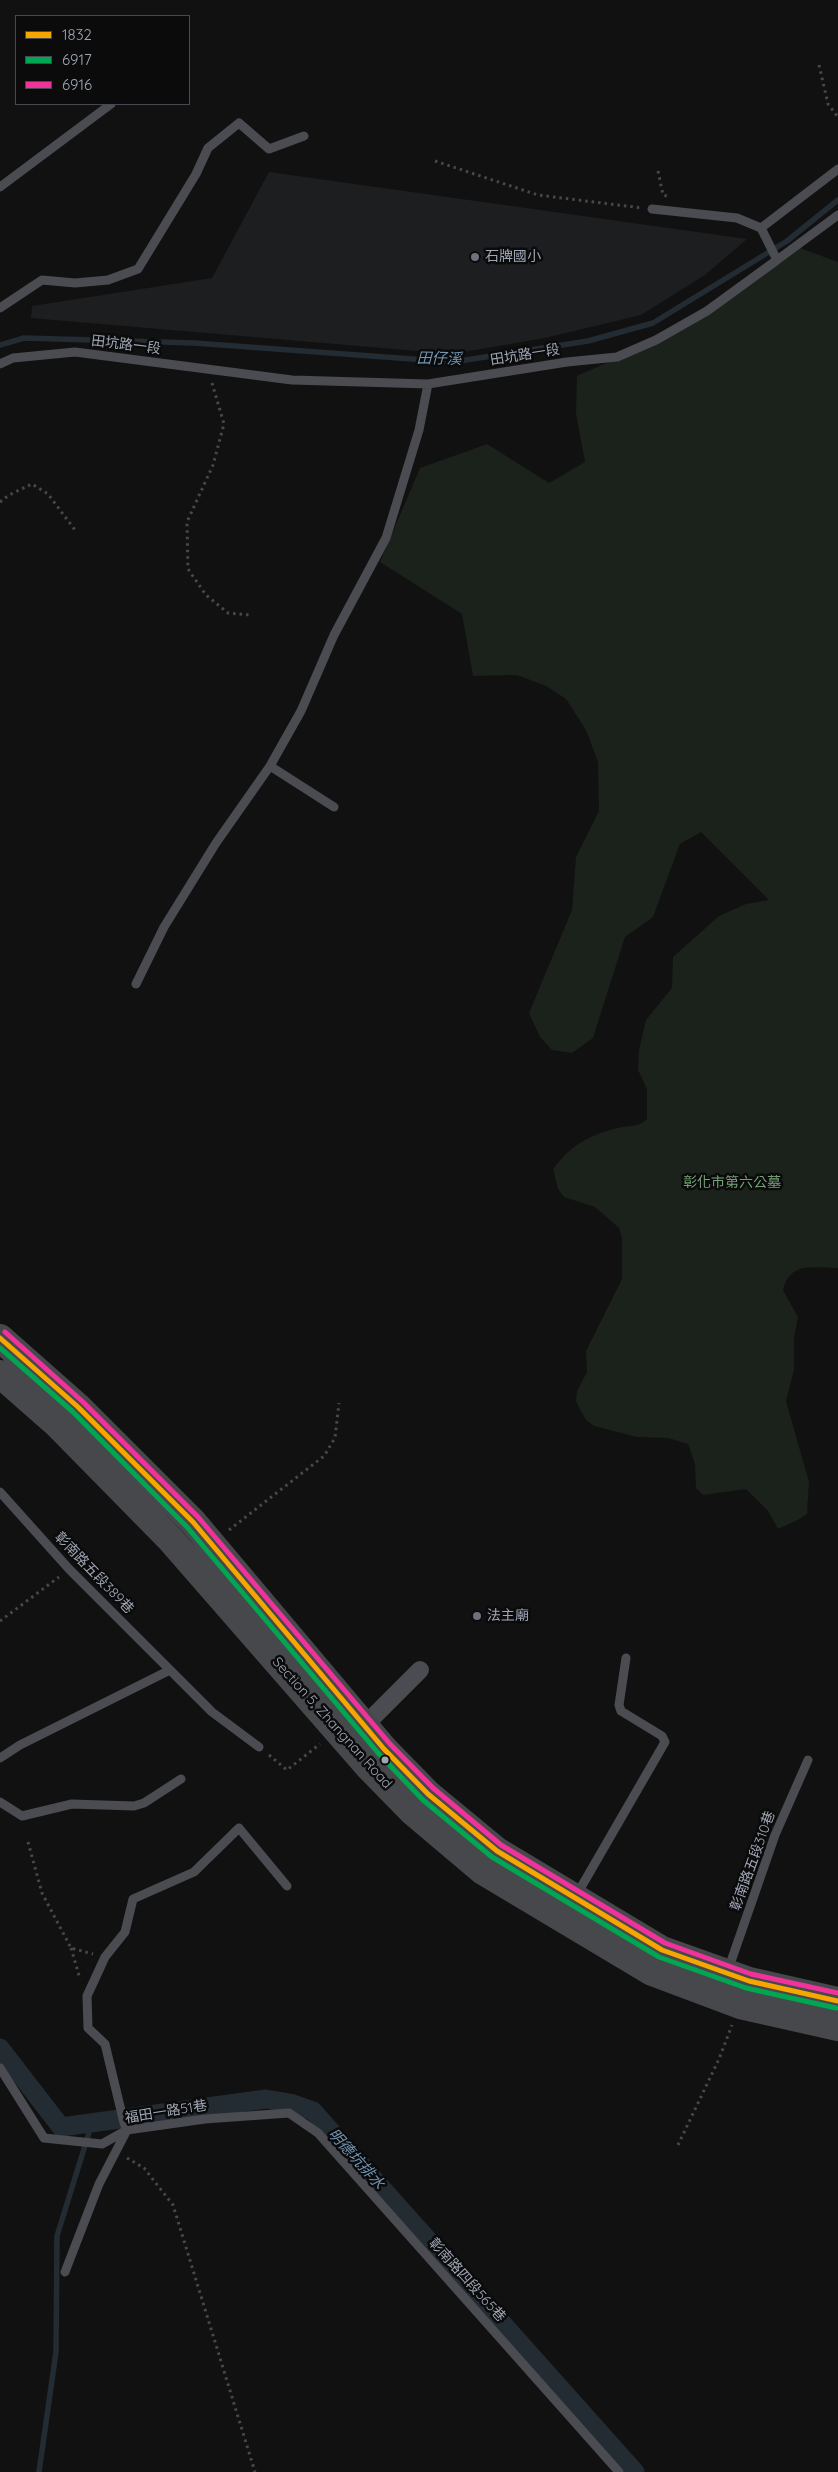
<!DOCTYPE html>
<meta charset="utf-8">
<style>
body{margin:0}
#map{position:relative;width:838px;height:2472px;overflow:hidden;background:#111;font-family:Quicksand,sans-serif}
canvas{display:block}
.legend{position:absolute;left:15px;top:15px;width:175px;height:90px;box-sizing:border-box;background:#0b0b0c;border:1px solid #46494f;margin:0;padding:6px 9px;list-style:none;font-size:15px;color:#9fa6b4}
.legend li{display:flex;align-items:center;gap:10px;height:25px}
.legend b{width:25px;border:1px solid #46494f}
</style>
<div id="map">
<canvas width="838" height="2472"></canvas>
<ul class="legend">
<li><b style="height:6px;background:#f7a600"></b>1832</li>
<li><b style="height:6px;background:#00a651"></b>6917</li>
<li><b style="height:6px;background:#ef339a"></b>6916</li>
</ul>
</div>
<script>
const context = document.querySelector('canvas').getContext('2d');
context.lineJoin = 'round';
function paint(path, color) { context.fillStyle = color; context.fill(path, 'evenodd'); }
function strokePath(path, color, width, dash) { context.strokeStyle = color; context.lineWidth = width; context.lineCap = dash ? 'butt' : 'round'; context.setLineDash(dash || []); context.stroke(path); }
function label(font, color, halo, rows, align = 'center') {
  context.font = font + ' Quicksand,"Noto Sans TC",sans-serif'; context.lineWidth = 5; context.setLineDash([]); context.textBaseline = 'middle'; context.strokeStyle = halo; context.fillStyle = color; for (const [text, x, y, turn = 0] of rows) {
    context.save(); context.translate(x, y); context.rotate((+turn || 0) * Math.PI / 180); context.textAlign = isNaN(turn) ? turn : align; if (halo) context.strokeText(text, 0, 0); context.fillText(text, 0, 0); context.restore();
  }
}
paint(new Path2D(`
 M269,172L747,239L705,275L641,315L545,338L452,354L31,318L32,306L212,278Z`), '#1d1e20');
paint(new Path2D(`
 M792,245L838,262V1268C814,1268 790,1261 783,1290L798,1317L794,1338V1370L786,1401L809,1482L807,1514L798,1520L778,1529L768,1511L746,1489L703,1495L696,1488L695,1464L688,1444L668,1438L637,1437L594,1426L586,1420L576,1402L577,1391L587,1372L586,1351L622,1279V1238L619,1228L595,1207L564,1197L558,1189L553,1169C571,1145 589,1135 618,1128C630,1125 638,1128 647,1119V1089L638,1070L639,1050L646,1020L672,988L673,957L719,916L746,904L769,900L701,832L680,844L653,917L625,937L593,1038L572,1053L552,1050L540,1037L529,1013L572,910L576,857L599,811L598,762L586,730L566,699L546,686L517,675L473,676L462,614L380,562L420,468L487,444L549,483L585,462L576,414L577,376L682,329Z`), '#1b211b');
strokePath(new Path2D(`
 M0,345L24,338L194,343L453,362L588,341L653,323L787,241L838,200
 M39,2472L56,2352L57,2236L92,2123`), '#232c33', 5.5);
strokePath(new Path2D(`
 M0,2048L61,2127L266,2099L290,2103L313,2111L635,2472`), '#232c33', 19);
strokePath(new Path2D(`
 M819,65L828,104L838,117
 M435,161L538,195L642,208
 M658,171L663,195L667,196
 M212,383L224,424L213,465L187,522L188,569L206,595L228,613L250,615
 M0,502L9,495L32,484L48,494L75,530
 M229,1530L324,1456L335,1438L339,1403
 M0,1621L59,1577
 M269,1755L287,1770L320,1744
 M28,1842L42,1893L71,1948L93,1954
 M71,1948L80,1979
 M678,2145L719,2059L732,2025
 M127,2158L144,2168L173,2205L255,2472`), '#46484b', 3, [2.5, 4]);
strokePath(new Path2D(`
 M0,187L111,104
 M652,209L737,218L761,228
 M777,260L838,215
 M0,308L42,280L75,283L108,280L138,269L196,174L208,148L239,123L269,149L304,136
 M0,364L13,358L75,352L292,380L428,384L567,362L617,357L656,340L707,311L777,260L761,228L838,169
 M270,766L334,807
 M136,984L164,927L216,843L270,766L301,711L334,635L386,538L419,430L428,384
 M0,1492L69,1569L170,1670L20,1745L0,1758
 M170,1670L212,1712L259,1747
 M0,1802L22,1816L72,1804L134,1806L144,1803L181,1779
 M576,1896L665,1742L662,1736L621,1711L619,1705L626,1658
 M728,1970L775,1835L808,1760
 M0,2068L44,2138L102,2144L127,2130L205,2119L289,2113L318,2133L619,2472
 M65,2272L99,2184L127,2130L124,2123L105,2044L88,2028L87,1996L105,1957L125,1932L133,1899L194,1872L239,1828L287,1886`), '#4a4c51', 9);
strokePath(new Path2D(`
 M356,1727L364,1726L420,1670`), '#4a4c51', 18);
strokePath(new Path2D(`
 M0,1338L78,1407L193,1522L384,1749L428,1794L497,1851L662,1950L749,1981L838,2001
 M0,1374L57,1424L171,1540L369,1767L412,1811L483,1871L652,1972L740,2005L838,2027`), '#47484b', 28);
strokePath(new Path2D(`
 M0,1338L78,1407L193,1522L384,1749L428,1794L497,1851L662,1950L749,1981L838,2001`), '#f7a600', 5);
strokePath(new Path2D(`
 M0,1348L73,1412L187,1527L379,1754L423,1800L492,1857L659,1957L746,1988L836,2008`), '#00a651', 5);
strokePath(new Path2D(`
 M5,1332L83,1402L198,1517L390,1744L433,1788L501,1845L665,1943L751,1974L838,1993`), '#ef339a', 5);
for (const [x, y, r, color] of [
 [475,257,5,"#6d727b"],
 [477,1616,5,"#6d727b"],
 [385,1760,4.5,"#9fa6b4"]
]) { const dot = new Path2D(); dot.arc(x, y, r, 0, 2 * Math.PI); context.fillStyle = color; context.fill(dot); strokePath(dot, '#0b0b0c', 2); }
label('14px', '#9fa6b4', '#0b0b0c', [
 ["石牌國小",485,257],
 ["法主廟",487,1616]
], 'left');
label('14px', '#9fa6b4', '#0b0b0c', [
 ["田坑路一段",126,345,7],
 ["田坑路一段",525,355,-9],
 ["彰南路五段389巷",94,1573,46],
 ["Section 5, Zhangnan Road",332,1723,48],
 ["彰南路五段310巷",753,1861,-70],
 ["福田一路51巷",166,2112,-9],
 ["彰南路四段565巷",467,2280,48]
]);
label('14px', '#74a176', '#0b0b0c', [
 ["彰化市第六公墓",732,1183]
]);
label('italic 15px', '#7296b3', '#0b0b0c', [
 ["田仔溪",439,359,1],
 ["明德坑排水",356,2159,48]
]);
</script>
